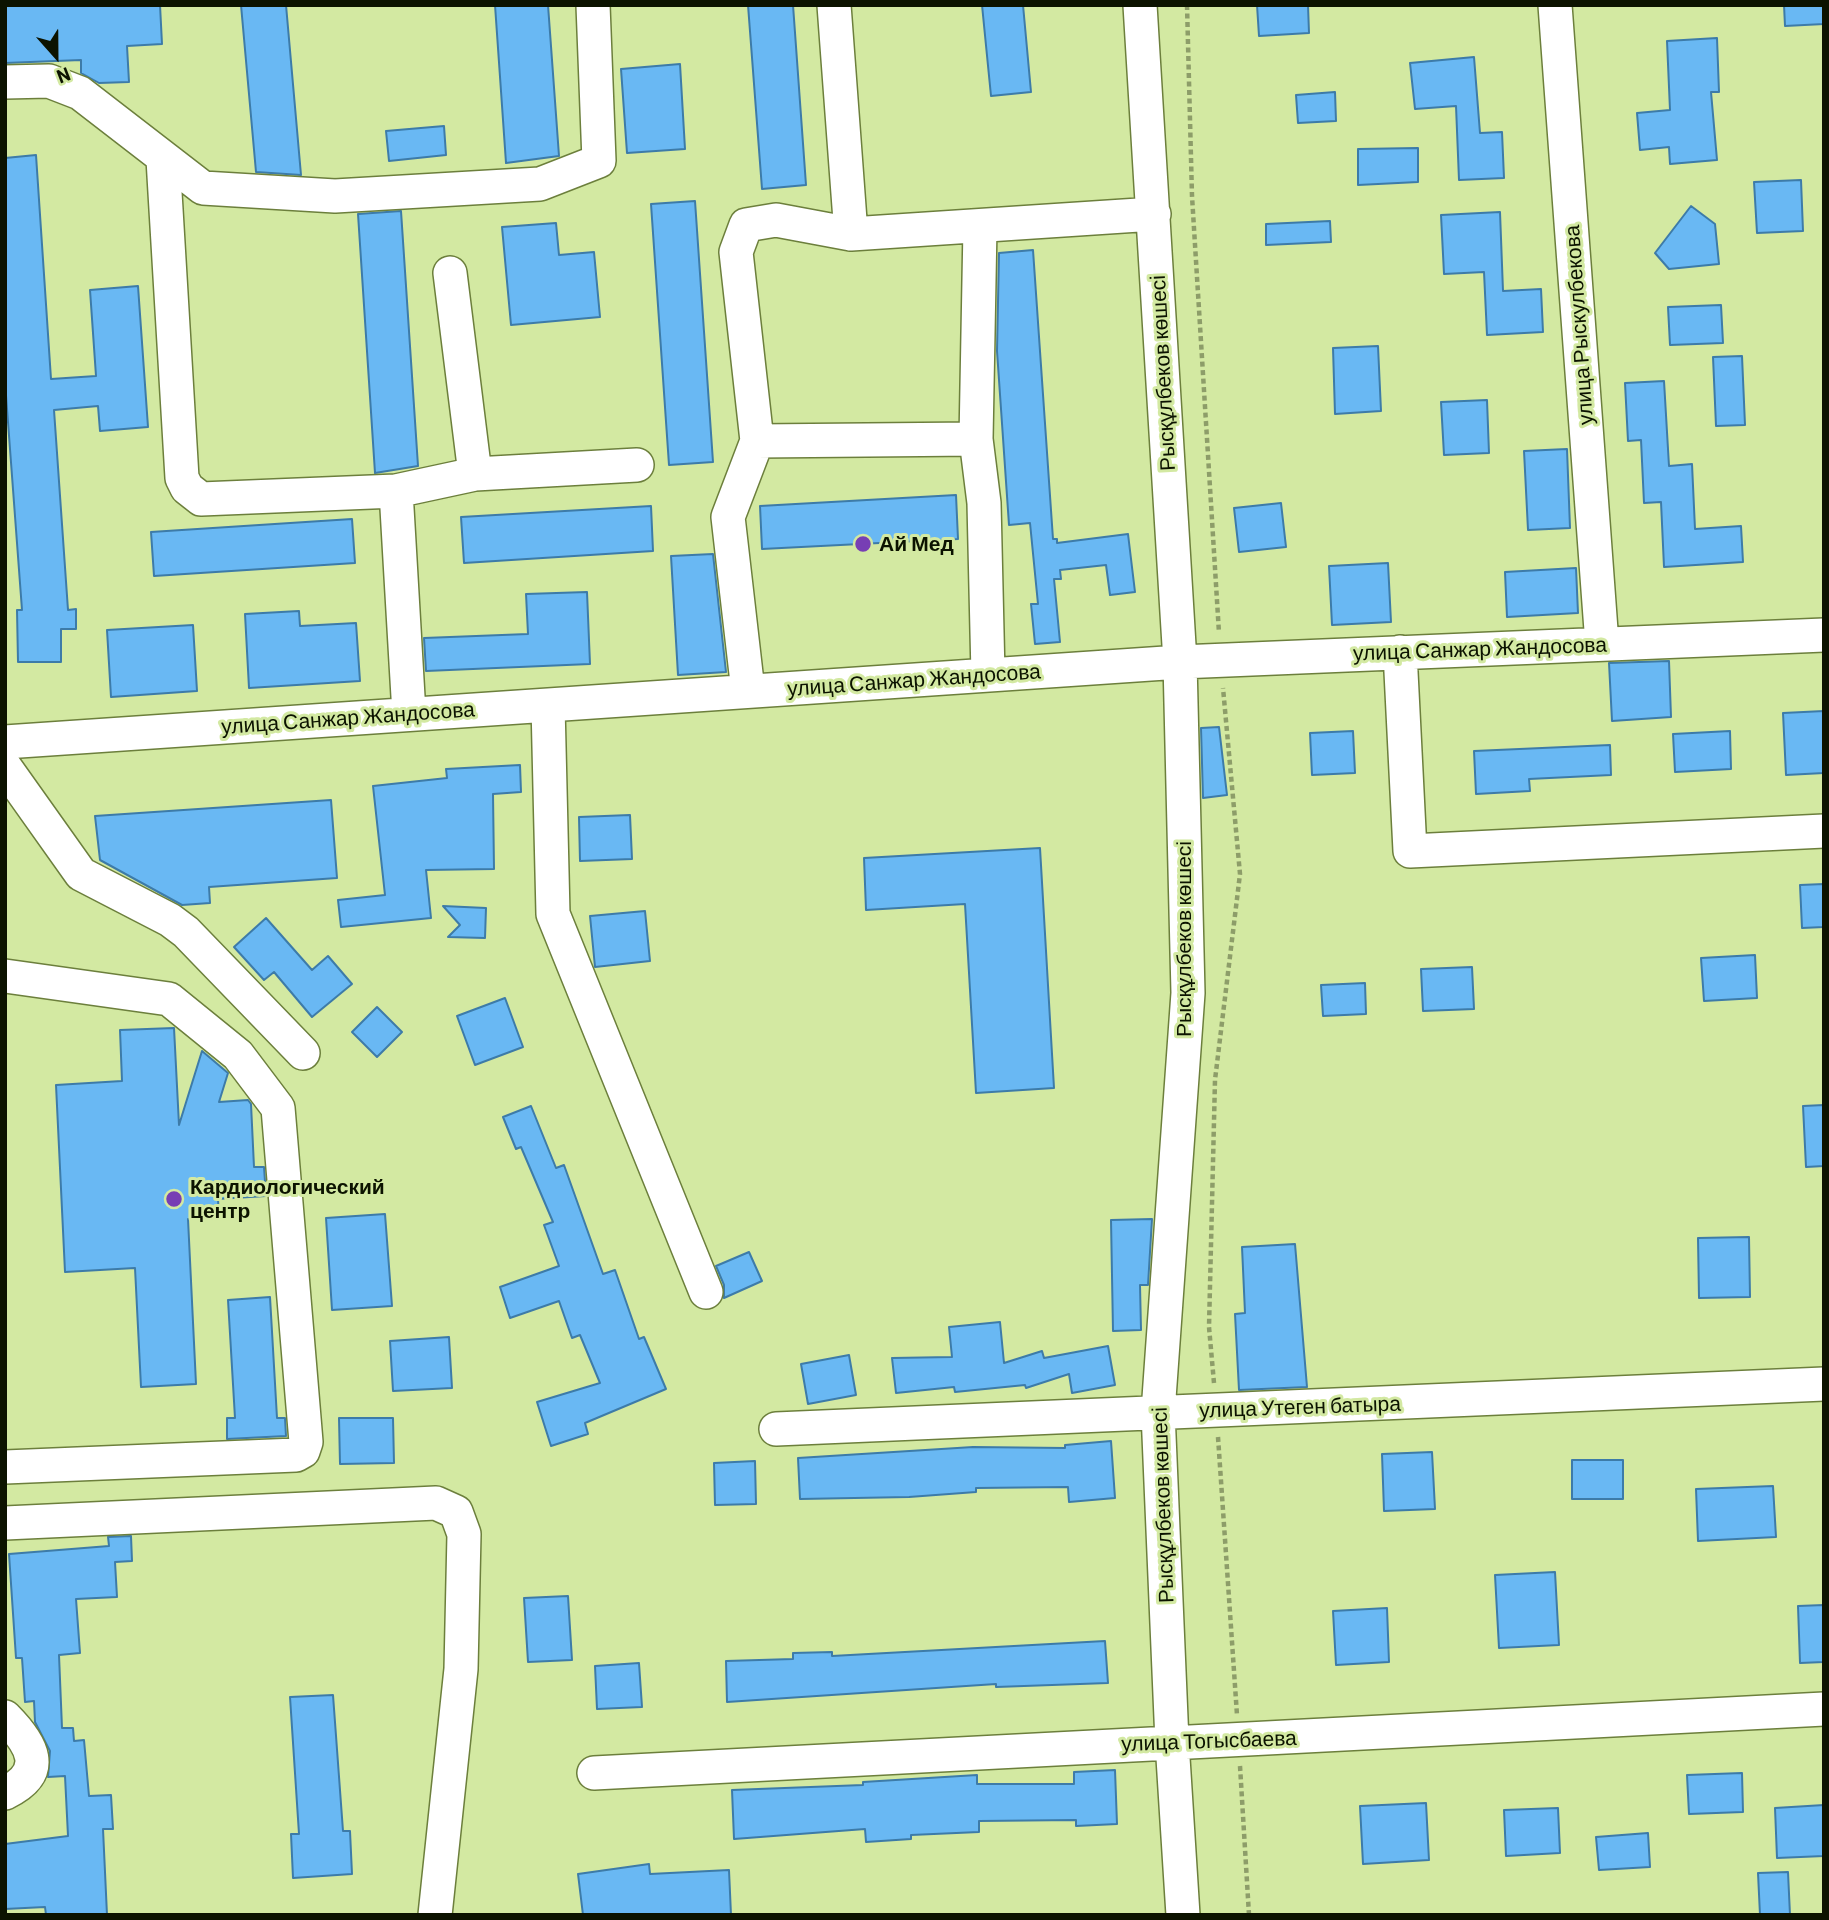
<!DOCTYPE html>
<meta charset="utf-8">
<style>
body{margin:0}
#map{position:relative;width:1829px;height:1920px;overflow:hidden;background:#d3e9a2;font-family:Barlow,sans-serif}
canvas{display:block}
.frame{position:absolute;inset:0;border:7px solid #0c1300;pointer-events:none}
.north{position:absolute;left:21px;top:21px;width:70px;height:70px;-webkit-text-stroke:5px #d3e9a2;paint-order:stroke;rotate:159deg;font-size:19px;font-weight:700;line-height:28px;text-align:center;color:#0c1300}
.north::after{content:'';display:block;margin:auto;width:24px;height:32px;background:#0c1300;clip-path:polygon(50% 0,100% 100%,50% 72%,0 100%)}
</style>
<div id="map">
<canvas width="1829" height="1920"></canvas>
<div class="frame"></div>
<div class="north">N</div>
</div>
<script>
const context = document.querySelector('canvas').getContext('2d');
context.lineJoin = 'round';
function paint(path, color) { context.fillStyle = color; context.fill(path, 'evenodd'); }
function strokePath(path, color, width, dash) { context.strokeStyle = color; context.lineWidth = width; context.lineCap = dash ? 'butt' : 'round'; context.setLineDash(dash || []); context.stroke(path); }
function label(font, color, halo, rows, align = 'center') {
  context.font = font + ' Barlow,sans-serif'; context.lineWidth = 6; context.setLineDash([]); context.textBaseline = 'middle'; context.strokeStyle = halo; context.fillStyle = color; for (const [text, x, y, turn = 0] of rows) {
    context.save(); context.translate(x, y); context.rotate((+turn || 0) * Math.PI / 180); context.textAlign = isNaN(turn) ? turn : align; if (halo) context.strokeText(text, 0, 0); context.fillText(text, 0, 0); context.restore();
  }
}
const building = new Path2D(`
 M5,5H160L162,44L127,46L129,82L99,83L81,73V60L5,63Z
 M241,5H286L301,175L256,172Z
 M495,5H548L559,156L506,163Z
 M748,5H793L806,185L762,189Z
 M982,5H1023L1031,92L991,96Z
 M1257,5H1308L1309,33L1259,36Z
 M1784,5H1824V24L1785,26Z
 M1717,38L1719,92H1711L1717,160L1670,164L1669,147L1640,150L1637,113L1670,110L1667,41Z
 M1474,57L1480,133L1502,132L1504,178L1459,180L1456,106L1415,109L1410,63Z
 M680,64L685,149L627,153L621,69Z
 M1335,92L1336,121L1298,123L1296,95Z
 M444,126L446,155L389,161L386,131Z
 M1418,148V182L1358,185V149Z
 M36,155L51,379L96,376L90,290L138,286L148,427L100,431L98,406L54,410L68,610L76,609V629H61V662H18L17,610H22L5,382V158Z
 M1801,180L1803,231L1757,233L1754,182Z
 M695,201L713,462L669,465L651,204Z
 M1691,206L1715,224L1719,264L1669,269L1655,253Z
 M401,211L418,466L375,473L358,214Z
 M1500,212L1503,291L1541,289L1543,332L1487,335L1484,272L1444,274L1441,215Z
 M1330,221L1331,242L1266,245V224Z
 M556,223L559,255L594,252L600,317L511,325L502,227Z
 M1033,250L1053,539H1057V543L1128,534L1135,592L1110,595L1106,565L1060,570L1061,579H1054L1060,642L1035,644L1031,604H1038L1030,523L1009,525L997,351L999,253Z
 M1721,305L1723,343L1670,345L1668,307Z
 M1378,346L1381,411L1335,414L1333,348Z
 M1742,356L1745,425L1716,426L1713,357Z
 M1664,381L1669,466L1692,464L1695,529L1741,526L1743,562L1664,567L1661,502L1644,503L1641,440L1628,441L1625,383Z
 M1487,400L1489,453L1444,455L1441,402Z
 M1567,449L1570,528L1528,530L1524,451Z
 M956,495L958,539L762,549L760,506Z
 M1281,503L1286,547L1239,552L1234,508Z
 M651,506L653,551L464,563L461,517Z
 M352,519L355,563L154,576L151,532Z
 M713,554L726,672L678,675L671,556Z
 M1388,563L1391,622L1332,625L1329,566Z
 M1576,568L1578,613L1507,617L1505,572Z
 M587,592L590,664L426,671L424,638L528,634L526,594Z
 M299,611L300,626L356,623L360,681L249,688L245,614Z
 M193,625L197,691L111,697L107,630Z
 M1669,661L1671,717L1612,721L1609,663Z
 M1824,711V773L1786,775L1783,713Z
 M1219,727L1227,795L1203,798L1201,728Z
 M1353,731L1355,773L1312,775L1310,733Z
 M1730,731L1731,769L1675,772L1673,734Z
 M1610,745L1611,775L1529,779L1530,791L1476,794L1474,751Z
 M520,765L521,792L493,794L494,869L426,870L431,918L341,927L338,900L385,895L373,786L447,778L446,769Z
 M331,800L337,878L209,887L210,903L182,905L100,860L95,816Z
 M630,815L632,859L580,861L579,817Z
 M1040,848L1054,1088L976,1093L965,904L866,910L864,858Z
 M1824,884V927L1802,928L1800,885Z
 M443,906L486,908L485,938L448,937L460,925Z
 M645,911L650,961L595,967L590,916Z
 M266,918L312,970L328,956L352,984L312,1017L274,972L264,980L234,947Z
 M1755,955L1757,998L1704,1001L1701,958Z
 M1472,967L1474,1009L1423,1011L1421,969Z
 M1365,983L1366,1014L1323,1016L1321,985Z
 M505,998L523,1047L475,1065L457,1016Z
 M377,1007L402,1032L377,1057L352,1032Z
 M174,1028L179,1125L202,1051L228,1073L219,1102L248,1100L251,1104L254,1167H264L266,1196L218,1199L219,1218L188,1219L196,1384L141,1387L135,1268L65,1272L56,1085L122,1081L120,1030Z
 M1824,1105V1166L1806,1167L1803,1106Z
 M531,1106L556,1168L564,1165L603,1274L615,1270L639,1339L644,1337L666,1389L585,1423L588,1434L551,1446L537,1402L600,1383L580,1335L572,1338L559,1301L510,1318L500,1287L559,1266L544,1225L553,1222L521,1147L516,1149L503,1117Z
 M385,1214L392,1306L332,1310L326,1218Z
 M1152,1219L1148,1285H1140L1141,1330L1113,1331L1111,1220Z
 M1749,1237L1750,1297L1699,1298L1698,1238Z
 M1295,1244L1307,1387L1239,1390L1235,1314L1245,1313L1242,1247Z
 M749,1252L762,1281L724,1298V1285L716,1266Z
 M270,1297L277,1418H285L286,1436L227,1439V1418H235L228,1300Z
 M1000,1322L1004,1363L1042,1351L1044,1358L1108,1346L1115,1385L1072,1393L1069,1374L1026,1388L1025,1385L955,1392L954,1387L896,1393L892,1358L952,1357L949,1327Z
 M449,1337L452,1388L393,1391L390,1341Z
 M849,1355L856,1395L808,1404L801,1364Z
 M339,1418H393L394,1463L340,1464Z
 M1111,1441L1115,1498L1069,1502L1068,1487L976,1488V1492L909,1497L800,1499L798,1458L973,1447L1065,1448V1445Z
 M1432,1452L1435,1509L1384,1511L1382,1454Z
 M1572,1460H1623V1499H1572Z
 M755,1461L756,1504L715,1505L714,1463Z
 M1773,1486L1776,1537L1698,1541L1696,1489Z
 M131,1536L132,1561L115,1562L117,1597L76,1599L80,1653L59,1655L62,1728H73L74,1741L84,1740L89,1796L111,1795L113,1829H103L107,1915H46L45,1907L5,1909V1844L68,1836L65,1776L48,1777L50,1751L35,1722L34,1701L25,1702L22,1658H16L9,1554L109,1546L108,1537Z
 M1555,1572L1559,1645L1499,1648L1495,1575Z
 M568,1596L572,1660L528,1662L524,1598Z
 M1824,1605V1662L1800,1663L1798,1606Z
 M1387,1608L1389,1662L1336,1665L1333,1611Z
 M1105,1641L1108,1683L996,1687V1684L727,1702L726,1661L793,1659V1653L832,1652V1656Z
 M639,1663L642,1707L597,1709L595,1666Z
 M333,1695L343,1831H350L352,1874L293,1878L291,1834H299L290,1697Z
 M1115,1770L1117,1824L1076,1826V1820L979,1821V1832L911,1835V1839L866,1842L865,1829L734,1839L732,1790L863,1785V1782L977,1775V1784H1074V1772Z
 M1742,1773L1743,1812L1689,1814L1687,1775Z
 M1426,1803L1429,1860L1363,1864L1360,1806Z
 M1824,1805V1856L1777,1858L1775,1808Z
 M1558,1808L1560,1853L1506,1856L1504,1810Z
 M1648,1833L1650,1867L1599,1870L1596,1837Z
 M649,1864L650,1874L729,1870L731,1915H583L578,1874Z
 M1788,1872L1790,1915H1760L1758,1873Z`);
paint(building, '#69b8f3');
strokePath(building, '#3d7ba8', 2);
const minor = new Path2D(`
 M1140,5L1180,662L1188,993L1158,1412L1172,1742L1183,1915
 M1555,5L1602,644
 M5,82L49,81L80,93L203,188L335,196L540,184L599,161L593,5
 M163,159L182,478L187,488L201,499L396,491L409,714
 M980,227L976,439L984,503L988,675
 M851,234L1154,214
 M757,441L976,439
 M475,474L637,465
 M396,491L475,474L450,273
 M1400,652L1410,851L1824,831
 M748,691L728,517L757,441L736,252L746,225L776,220L851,234L834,5
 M548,705L553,914L706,1292
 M5,742L1180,662L1824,635
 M5,767L81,874L170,920L186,932L303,1053
 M5,976L169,999L238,1055L278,1108L306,1442L303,1451L296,1455L5,1467
 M776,1429L1824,1384
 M5,1523L436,1503L456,1512L464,1534L461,1669L435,1915
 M5,1717C32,1744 49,1772 5,1793
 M594,1773L1824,1709`);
strokePath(minor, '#6c7f3c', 36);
strokePath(new Path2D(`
 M1187,5L1192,196L1219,633
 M1214,1383L1209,1327L1215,1080L1240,874L1223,688
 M1218,1437L1237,1715
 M1240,1766L1249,1915`), '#8d9d69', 4.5, [5, 3.5]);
strokePath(minor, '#fff', 33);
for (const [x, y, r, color] of [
 [863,544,9,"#773eb4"],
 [174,1199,9,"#773eb4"]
]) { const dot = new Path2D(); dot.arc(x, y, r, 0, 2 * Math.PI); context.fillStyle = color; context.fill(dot); strokePath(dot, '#d3e9a2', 2.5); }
label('21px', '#0c1300', '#d3e9a2', [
 ["улица Рыскулбекова",1579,325,-94],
 ["Рысқұлбеков көшесі",1163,373,-93],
 ["улица Санжар Жандосова",1480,649,-2],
 ["улица Санжар Жандосова",914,680,-4],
 ["улица Санжар Жандосова",348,718,-4],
 ["Рысқұлбеков көшесі",1184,939,-90],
 ["улица Утеген батыра",1300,1407,-2],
 ["Рысқұлбеков көшесі",1163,1505,-92],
 ["улица Тогысбаева",1209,1741,-2]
]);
label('bold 21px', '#0c1300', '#d3e9a2', [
 ["Ай Мед",879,544],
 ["Кардиологический",190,1187],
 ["центр",190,1211]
], 'left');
</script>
